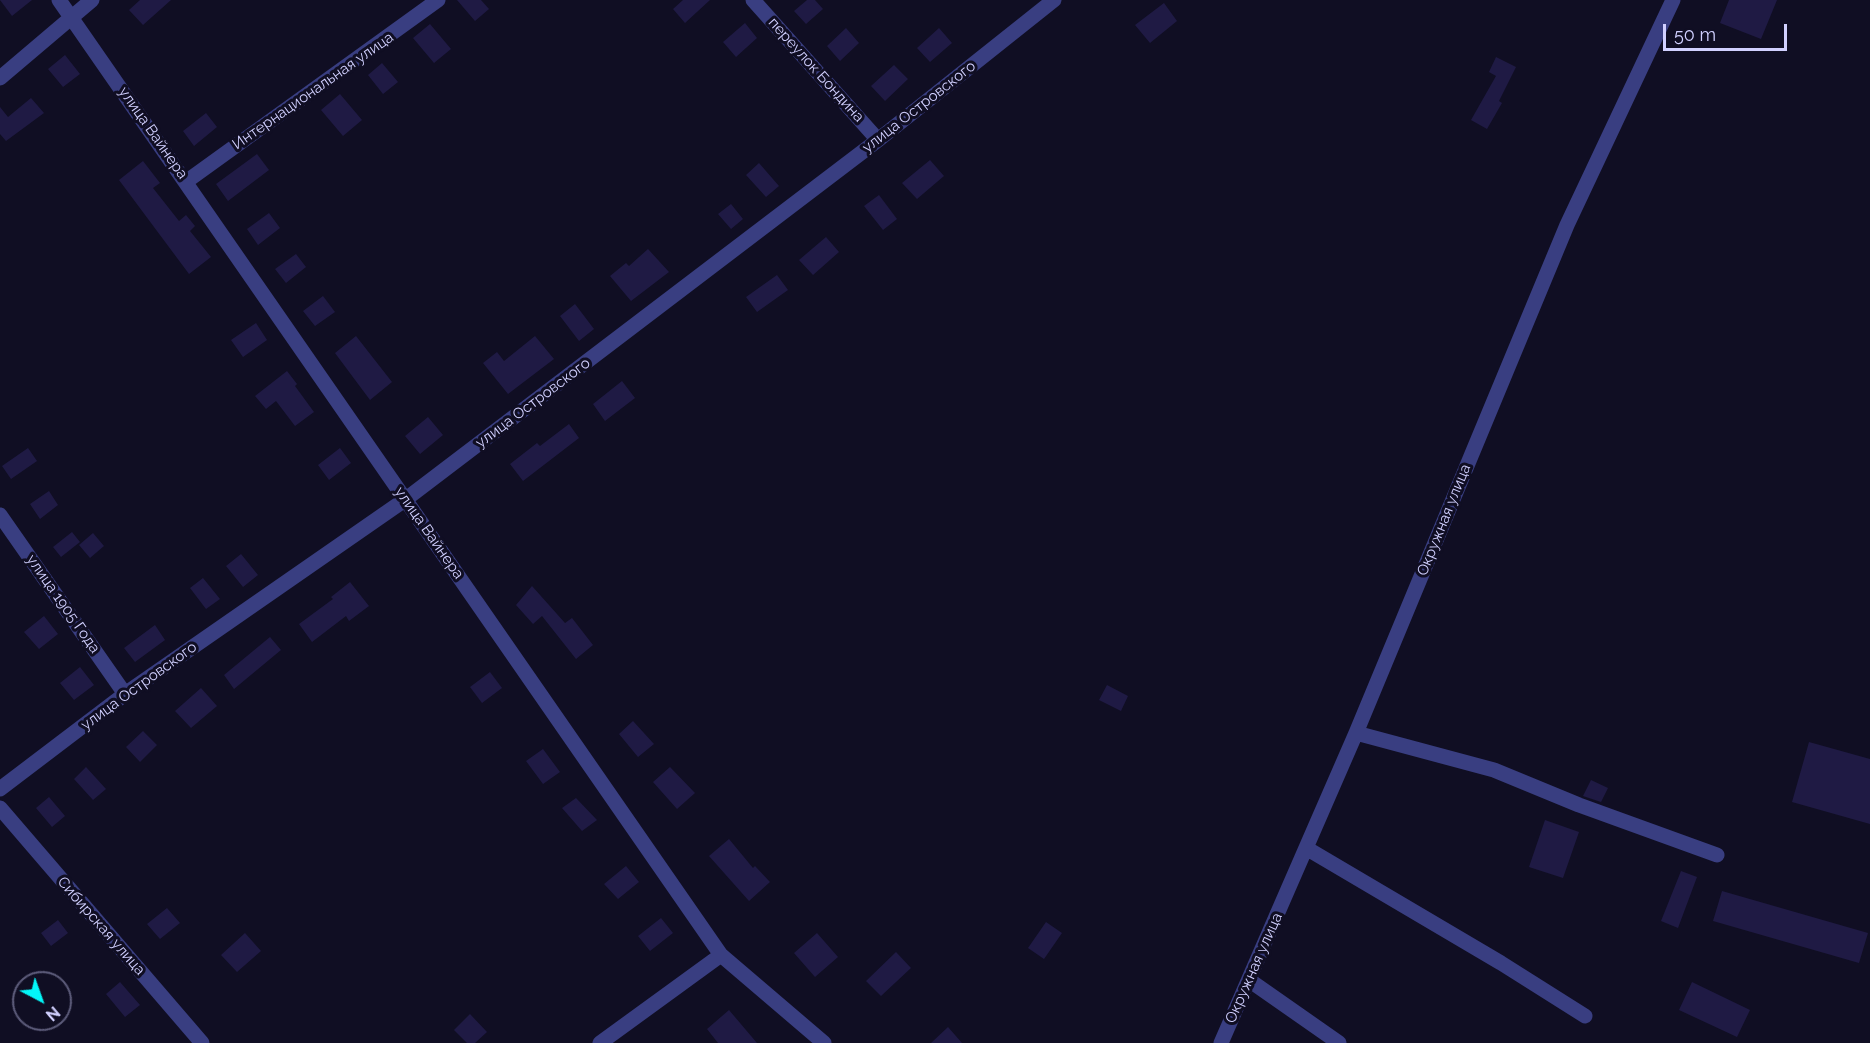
<!DOCTYPE html>
<meta charset="utf-8">
<style>
body{margin:0}
#map{position:relative;width:1870px;height:1043px;overflow:hidden;background:#100e23;font-family:Raleway,sans-serif}
canvas{display:block}
.north{position:absolute;left:12px;top:971px;width:60px;height:60px;box-sizing:border-box;background:#100e23;border:2px solid #5d5c7b;border-radius:50%;rotate:139deg;font-size:16px;font-weight:700;line-height:24px;text-align:center;color:#d1d0ff}
.north::after{content:'';display:block;margin:auto;width:21px;height:27px;background:#03f7f8;clip-path:polygon(50% 0,100% 100%,50% 72%,0 100%)}
.scale{position:absolute;left:1663px;top:24px;width:124px;height:27px;box-sizing:border-box;border:3px solid #d1d0ff;border-top:0;padding-left:8px;font-size:18px;line-height:21px;white-space:nowrap;color:#d1d0ff;-webkit-text-stroke:4px #100e23;paint-order:stroke}
</style>
<div id="map">
<canvas width="1870" height="1043"></canvas>
<div class="north">N</div>
<div class="scale">50 m</div>
</div>
<script>
const context = document.querySelector('canvas').getContext('2d');
context.lineJoin = 'round';
function paint(path, color) { context.fillStyle = color; context.fill(path, 'evenodd'); }
function strokePath(path, color, width, dash) { context.strokeStyle = color; context.lineWidth = width; context.lineCap = dash ? 'butt' : 'round'; context.setLineDash(dash || []); context.stroke(path); }
function label(font, color, halo, rows, align = 'center') {
  context.font = font + ' Raleway,sans-serif'; context.lineWidth = 6; context.setLineDash([]); context.textBaseline = 'middle'; context.strokeStyle = halo; context.fillStyle = color; for (const [text, x, y, turn = 0] of rows) {
    context.save(); context.translate(x, y); context.rotate((+turn || 0) * Math.PI / 180); context.textAlign = isNaN(turn) ? turn : align; if (halo) context.strokeText(text, 0, 0); context.fillText(text, 0, 0); context.restore();
  }
}
paint(new Path2D(`
 M0,0H32L12,16Z
 M140,0H171L143,25L129,10Z
 M457,0H481L489,9L475,21Z
 M683,0H710L685,23L673,9Z
 M807,0H815L823,9L806,24L794,11Z
 M1729,0H1777L1761,39L1720,23Z
 M1164,3L1177,21L1150,43L1135,25Z
 M745,23L757,38L736,57L723,42Z
 M430,24L451,49L434,63L413,38Z
 M846,28L859,43L840,61L827,46Z
 M939,28L952,43L930,62L917,48Z
 M65,55L80,74L63,87L48,69Z
 M1496,57L1516,67L1499,101L1502,103L1487,129L1471,120L1496,76L1489,72Z
 M382,63L398,82L383,94L368,75Z
 M894,65L908,79L885,101L871,86Z
 M340,94L362,120L343,136L321,110Z
 M31,98L44,113L6,141L0,134V107L8,117Z
 M206,113L217,127L194,146L183,131Z
 M257,154L269,170L228,201L216,184Z
 M930,160L944,176L917,199L902,183Z
 M143,161L160,183L153,188L179,221L186,215L195,226L190,231L211,257L189,274L119,180Z
 M759,163L779,186L766,197L746,175Z
 M879,195L897,219L883,230L864,206Z
 M731,204L743,219L731,229L718,214Z
 M269,213L280,228L258,245L247,229Z
 M826,237L839,252L813,275L799,260Z
 M648,249L669,272L631,301L610,276L626,263L629,266Z
 M296,254L306,267L286,283L275,269Z
 M777,275L788,290L757,312L746,297Z
 M323,296L335,312L315,326L303,311Z
 M575,304L594,329L579,341L560,316Z
 M256,323L267,340L243,357L231,340Z
 M356,336L392,382L370,400L335,353Z
 M535,336L554,359L508,394L483,363L497,352L504,361Z
 M287,371L297,384L295,386L314,412L295,426L276,401L266,409L255,396Z
 M622,381L635,398L605,421L593,404Z
 M428,417L443,435L420,454L405,436Z
 M569,424L579,438L523,481L510,464L537,443L540,446Z
 M28,448L37,461L11,479L2,466Z
 M340,448L351,463L329,480L318,465Z
 M49,491L58,505L40,519L30,504Z
 M72,532L80,542L61,557L53,547Z
 M93,533L104,546L90,558L79,545Z
 M241,554L258,575L243,587L226,566Z
 M203,578L220,599L206,609L190,588Z
 M350,582L369,606L349,621L346,616L312,642L299,624L333,599L331,597Z
 M532,586L565,623L572,618L593,645L576,659L542,616L533,624L516,605Z
 M44,616L58,634L39,649L24,632Z
 M155,625L165,640L135,662L124,648Z
 M270,637L281,650L234,689L224,675Z
 M80,667L94,685L74,700L60,683Z
 M490,672L502,688L482,703L470,687Z
 M1107,685L1128,696L1121,711L1099,700Z
 M201,688L217,706L191,728L175,711Z
 M633,721L654,744L638,757L619,734Z
 M143,731L157,745L140,762L126,747Z
 M1809,742L1870,759V824L1792,802Z
 M543,749L560,772L543,784L526,761Z
 M86,767L106,789L93,800L74,779Z
 M670,767L695,793L677,809L653,782Z
 M1591,780L1608,788L1601,802L1583,796Z
 M49,797L65,816L52,827L36,808Z
 M576,798L597,820L582,831L562,808Z
 M1545,820L1579,832L1563,878L1529,867Z
 M729,839L753,868L755,866L770,882L749,901L709,856Z
 M626,866L639,882L618,899L604,884Z
 M1681,871L1697,877L1678,928L1661,921Z
 M1722,891L1868,933L1859,963L1713,921Z
 M167,908L180,923L160,939L147,924Z
 M661,918L673,933L650,951L638,936Z
 M58,920L68,933L51,946L41,933Z
 M1046,922L1062,933L1044,959L1028,948Z
 M245,933L261,951L237,972L221,955Z
 M817,933L838,957L815,977L794,953Z
 M896,952L911,968L881,996L866,981Z
 M120,982L140,1005L125,1017L106,994Z
 M1692,982L1750,1010L1737,1037L1679,1010Z
 M729,1010L757,1043H718L707,1029Z
 M470,1014L487,1032L475,1043H467L454,1030Z
 M948,1027L962,1043H931Z`), '#1f1a44');
strokePath(new Path2D(`
 M59,0L721,955L824,1043
 M753,0L878,140
 M0,78L92,0
 M187,181L438,0
 M0,515L125,694
 M1356,733L1494,770L1579,805L1717,855
 M0,789L125,694L406,499L878,140L1054,0
 M0,808L202,1043
 M1306,848L1501,963L1585,1016
 M1249,980L1339,1043
 M600,1043L721,955
 M1221,1043L1356,733L1567,225L1673,0`), '#393e81', 15);
label('15px', '#d1d0ff', '#100e23', [
 ["переулок Бондина",816,70,48],
 ["Интернациональная улица",313,91,-35],
 ["улица Островского",919,107,-38],
 ["улица Вайнера",153,133,55],
 ["улица Островского",533,403,-37],
 ["Окружная улица",1444,520,-68],
 ["улица Вайнера",429,533,55],
 ["улица 1905 Года",63,604,55],
 ["улица Островского",139,686,-36],
 ["Сибирская улица",101,926,49],
 ["Окружная улица",1254,968,-66]
]);
</script>
